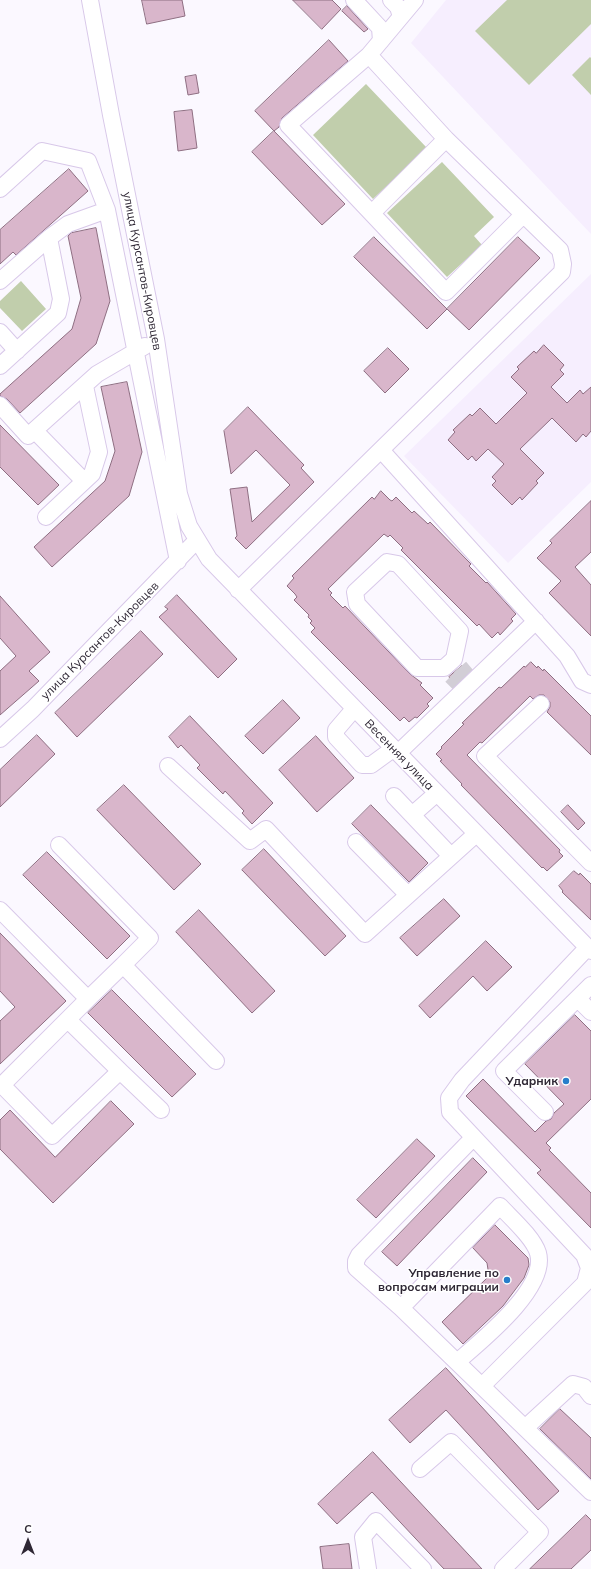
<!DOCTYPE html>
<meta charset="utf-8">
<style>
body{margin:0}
#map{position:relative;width:591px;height:1569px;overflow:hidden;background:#fbf8ff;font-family:Mulish,sans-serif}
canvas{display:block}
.north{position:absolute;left:8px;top:1521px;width:40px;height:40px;-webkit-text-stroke:3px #fff;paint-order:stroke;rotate:0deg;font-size:11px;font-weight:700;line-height:16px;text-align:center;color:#2e2734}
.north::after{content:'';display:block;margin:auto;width:14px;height:18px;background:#2e2734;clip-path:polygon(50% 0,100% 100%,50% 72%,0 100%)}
</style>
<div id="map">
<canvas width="591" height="1569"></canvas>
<div class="north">С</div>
</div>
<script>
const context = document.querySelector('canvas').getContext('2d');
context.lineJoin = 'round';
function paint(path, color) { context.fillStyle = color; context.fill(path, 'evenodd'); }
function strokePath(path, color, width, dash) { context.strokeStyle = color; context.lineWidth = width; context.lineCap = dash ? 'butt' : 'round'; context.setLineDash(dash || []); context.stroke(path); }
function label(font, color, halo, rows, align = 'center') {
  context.font = font + ' Mulish,sans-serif'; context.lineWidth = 3; context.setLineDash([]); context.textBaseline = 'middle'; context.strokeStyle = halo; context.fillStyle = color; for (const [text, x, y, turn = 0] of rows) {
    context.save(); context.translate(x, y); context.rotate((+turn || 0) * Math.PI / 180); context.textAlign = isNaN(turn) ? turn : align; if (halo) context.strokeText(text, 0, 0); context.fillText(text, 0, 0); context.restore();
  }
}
paint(new Path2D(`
 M446,0H591V234L411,43Z
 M591,274V482L508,563L404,456Z`), '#f6eefe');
paint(new Path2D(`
 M507,0H591V24L529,85L475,31Z
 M590,57L591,58V95L572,75Z
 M366,84L427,148L373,199L313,135Z
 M442,162L494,217L474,236L482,245L447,277L387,213Z
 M21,281L46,309L22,331L0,308V301Z`), '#c1ceac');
const building = new Path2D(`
 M142,0H182L185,16L147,24Z
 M293,0H332L341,9L322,29Z
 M347,6L368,29L364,32L342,11Z
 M329,40L348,61L282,118L279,127L274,131L255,111Z
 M196,75L199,93L188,95L185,77Z
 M192,110L197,148L178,151L174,112Z
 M274,131L345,204L322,225L252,152Z
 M69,169L88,191L16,255L13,252L0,264V230Z
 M96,228L110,301L96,344L20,413L7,399L0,396V394L72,329L81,298L68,236L71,233Z
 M374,237L447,309L427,329L354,257Z
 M518,237L540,258L469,330L447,309Z
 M544,345L564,365L560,370L564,374L551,387L567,403L580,390L583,394L591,387V431L586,437L583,434L576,442L552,418L520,449L544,473L536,481L538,483L522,500L520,497L512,505L492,485L496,481L492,477L504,464L488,449L476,461L472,456L468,460L448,440L455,432L453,430L470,414L472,416L480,408L496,424L527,393L511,377L519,369L517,367L534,351L536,353Z
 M388,348L409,369L385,393L364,371Z
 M127,382L142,452L129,496L52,567L34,547L105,481L115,451L101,387Z
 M248,407L304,465L301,468L314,482L246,549L235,538L237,536L230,489L247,487L252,522L290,485L256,450L231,474L224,431Z
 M0,425L59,485L38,505L0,467Z
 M381,491L390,500L392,501L396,497L412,513L414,511L428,524L430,522L468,561L471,564L469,566L486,583L487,582L516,614L511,619L513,621L500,635L498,632L492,638L479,624L477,626L401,550L403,548L390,535L388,537L384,534L328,589L332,593L330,595L343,608L345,606L410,674L422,683L420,685L433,698L427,704L429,706L417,718L415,717L409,722L404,717L400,721L311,632L315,628L310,623L312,621L308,617L309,615L294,600L297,597L295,594L287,586L294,578L292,576L372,497L374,499Z
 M591,501V552L575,567L591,585V636L549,593L561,581L537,558L552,543L550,541Z
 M177,595L237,659L218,678L159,617L168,609L165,607Z
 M0,596L50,652L29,671L39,681L0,715V671L16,656L0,638Z
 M141,631L163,654L77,737L55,713Z
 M531,662L537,668L538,666L543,671L544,669L591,716V755L547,712L550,707V702L544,695H539L533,699L530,696L482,743L480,742L467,755L560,850L559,852L563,856L547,871L543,867L542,868L461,785L462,784L440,761L442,760L436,754L442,748L441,747L464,724L462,723L499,687L501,688L524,666L525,667Z
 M462,666L468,673L456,684L449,677Z
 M283,700L300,718L263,754L245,736Z
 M190,716L273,803L252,824L242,813L244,811L225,791L223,794L197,768L200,765L181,745L178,748L169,737Z
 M37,735L55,754L0,807V770Z
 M316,736L354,778L317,812L279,770Z
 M124,785L201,864L174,890L97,810Z
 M371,805L428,863L409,882L352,824Z
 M568,805L585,823L578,830L561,812Z
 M264,849L346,936L325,956L242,870Z
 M47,852L130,936L107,959L23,875Z
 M574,871L579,875L580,873L591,884V920L562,892L563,891L559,886Z
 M444,899L460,916L417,956L400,938Z
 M199,910L275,991L252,1013L176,932Z
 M0,933L66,1001L0,1064V1021L15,1007L0,991Z
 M486,941L512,967L487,991L473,976L430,1018L419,1006Z
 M112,990L196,1074L172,1097L88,1013Z
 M575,1015L591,1031V1099L546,1143L551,1148L549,1150L591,1193V1228L537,1173L541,1170L466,1096L483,1079L535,1132L546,1121L551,1119L554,1113L564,1104L525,1064Z
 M111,1101L134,1124L53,1203L0,1149V1120L10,1110L55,1157Z
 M417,1139L435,1156L376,1218L357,1200Z
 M473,1158L487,1172L397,1266L382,1252Z
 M495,1225L528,1258L529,1265L524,1278L503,1306L463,1344L442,1322L489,1276L487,1263L473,1248Z
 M446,1368L559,1491L538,1510L446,1410L410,1443L389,1420Z
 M560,1409L591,1438V1479L540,1429Z
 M373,1452L482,1569H444L372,1492L337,1524L318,1504Z
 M586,1515L591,1520V1550L571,1569H530Z
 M349,1544L352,1569H323L320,1547Z`);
paint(building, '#d9b6cb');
strokePath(building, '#8e6e82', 1);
strokePath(new Path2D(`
 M460,667L471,680
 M451,676L463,688`), '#d2ced6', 16, [16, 8]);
const minor = new Path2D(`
 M90,0L111,115L156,339L179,494L189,526L209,559L591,951
 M354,0L380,28L381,41
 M391,0L398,7L401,17
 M369,55L288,125L446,292L523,215
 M0,189L42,151L88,161L107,210L178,561
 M372,213L446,139L369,55L415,0
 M0,281L49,238L68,224L107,210
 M0,332L17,351
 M0,366L58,313L61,299L49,238
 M0,405L28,436L97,374L145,346
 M35,431L84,481
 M381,450L567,656L582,681L591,685
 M46,517L92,474L99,452L85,386
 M387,562L398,564L460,631L454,659L444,668H417L357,604L355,592Z
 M238,590L562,272L563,264L560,250L446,139
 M541,704L485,756L591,863
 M354,709L336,730V737L362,765H371L393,749
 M0,739L33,709L197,540
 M398,753L536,621
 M168,766L250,841L266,829L365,934L476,834
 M394,796L451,856
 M412,815L437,793
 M356,842L408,895
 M59,845L150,938L123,965
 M0,910L88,999L123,965L216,1061
 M578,999L591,1012
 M68,1020L120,1071L52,1136L2,1085L88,999
 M120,1071L161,1110
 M545,1112L504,1071L591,985
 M401,1308L356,1268V1261L359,1255L473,1138
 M457,1362C481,1341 548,1288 538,1253C533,1237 511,1218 500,1206L401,1308C464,1369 528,1431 591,1492
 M482,1386L585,1283L589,1268L584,1255L450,1112L449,1098L462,1080L588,947
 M525,1428L573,1384L584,1387L591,1396
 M420,1469L451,1442L540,1532L503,1569
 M368,1569L363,1537L376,1521L423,1569`);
strokePath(minor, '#d8c8e9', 18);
strokePath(minor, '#fff', 16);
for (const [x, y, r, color] of [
 [566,1081,4,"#277ecb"],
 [507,1280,4,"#277ecb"]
]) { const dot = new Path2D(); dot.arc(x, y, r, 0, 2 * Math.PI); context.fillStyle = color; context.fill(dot); strokePath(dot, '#fff', 1.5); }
label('12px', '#2e2734', '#fff', [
 ["улица Курсантов-Кировцев",142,271,79],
 ["улица Курсантов-Кировцев",100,641,-45],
 ["Весенняя улица",399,755,46]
]);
label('bold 12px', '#2e2734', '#fff', [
 ["Ударник",558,1081],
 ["Управление по",499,1273],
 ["вопросам миграции",499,1287]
], 'right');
</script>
